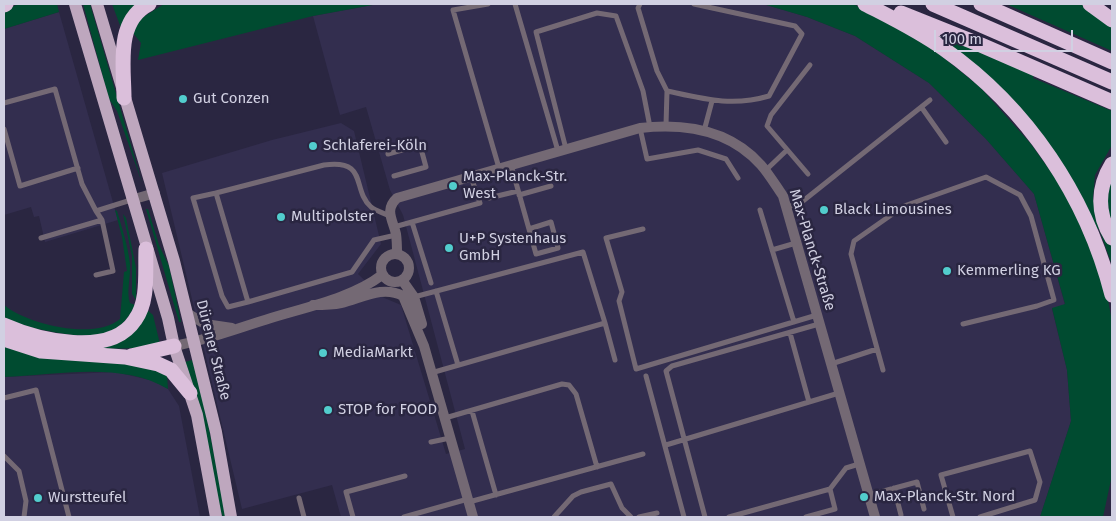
<!DOCTYPE html>
<meta charset="utf-8">
<style>
body{margin:0}
#map{position:relative;width:1116px;height:521px;overflow:hidden;background:#2a2641;font-family:"Fira Sans",sans-serif}
canvas{display:block}
.frame{position:absolute;inset:0;border:5px solid #d1d0e2;pointer-events:none}
.scale{position:absolute;left:934px;top:30px;width:139px;height:22px;box-sizing:border-box;border:2px solid #d1d0e2;border-top:0;padding-left:6px;font-size:15px;line-height:18px;white-space:nowrap;color:#d1d0e2;-webkit-text-stroke:4px #2a2641;paint-order:stroke}
</style>
<div id="map">
<canvas width="1116" height="521"></canvas>
<div class="frame"></div>
<div class="scale">100 m</div>
</div>
<script>
const context = document.querySelector('canvas').getContext('2d');
context.lineJoin = 'round';
function paint(path, color) { context.fillStyle = color; context.fill(path, 'evenodd'); }
function strokePath(path, color, width, dash) { context.strokeStyle = color; context.lineWidth = width; context.lineCap = dash ? 'butt' : 'round'; context.setLineDash(dash || []); context.stroke(path); }
function label(font, color, halo, rows, align = 'center') {
  context.font = font + ' "Fira Sans",sans-serif'; context.lineWidth = 5; context.setLineDash([]); context.textBaseline = 'middle'; context.strokeStyle = halo; context.fillStyle = color; for (const [text, x, y, turn = 0] of rows) {
    context.save(); context.translate(x, y); context.rotate((+turn || 0) * Math.PI / 180); context.textAlign = isNaN(turn) ? turn : align; if (halo) context.strokeText(text, 0, 0); context.fillText(text, 0, 0); context.restore();
  }
}
paint(new Path2D(`
 M378,4H763L807,17L855,36L929,83L986,139L1034,194L1065,305L1052,309L1067,370L1071,421L1040,517H341L332,485L242,509L162,173L272,140L341,123L354,131L381,244L358,274L382,297L401,305L446,454L465,449L403,215L390,190L366,107L340,115L313,16Z
 M59,12L118,220L45,242L39,216L34,217L31,207L4,215V29Z
 M115,372L154,381L168,389L179,406L200,517H4V377Z`), '#332e4f');
paint(new Path2D(`
 M19,4H57L59,12L4,29V10Z
 M83,4H90L142,183L117,111L109,99Z
 M112,4H139L121,28Z
 M164,4H378L313,16L138,60L141,43L133,33L140,19Z
 M763,4H853L913,33L980,87L1031,144L1061,186L1081,225L1107,294L1112,322V475L1103,517H1040L1071,421L1067,370L1052,308L1065,304L1034,194L986,139L929,83L855,36L807,17Z
 M1006,4H1081L1112,27V51Z
 M923,28L1034,74L1033,78L1112,111V145L1095,175L1093,198L1099,228L1112,247V265L1099,229H1097L1057,160Z
 M1112,176V226C1107,207 1106,195 1112,176Z
 M146,209H148L159,245L169,266L181,322H179Z
 M115,210L117,211C122,228 128,246 130,264C131,276 126,292 130,303L135,305C128,319 121,327 106,334C88,341 20,328 4,317V305C27,324 94,341 120,319L124,272L127,271L122,237Z
 M123,214L126,218L136,268V300L132,294V256Z
 M145,308L153,315L160,344L138,348L98,349Z
 M4,346L141,366L167,375L168,389C121,361 56,375 4,377Z
 M192,360L205,408L226,517H223L220,510L201,409L185,362Z`), '#004b30');
strokePath(new Path2D(`
 M488,4L453,10L499,168
 M515,4L558,151
 M640,4L638,8L657,71L667,91L666,125
 M667,91C704,99 732,107 769,96L802,34L795,26L694,4
 M4,103L55,89L82,184L96,211L131,200
 M922,108L946,142
 M640,128L647,159L698,150L726,159L738,178
 M4,129L20,186L78,168
 M704,131L712,101
 M566,149L536,32L597,13L616,16L643,91L650,127
 M388,154L420,145L426,167L394,176
 M511,165L536,254L558,248L551,222L529,229
 M766,170L787,150
 M808,174L767,126L771,115L810,65
 M216,193L324,165C369,159 351,189 371,207C376,211 384,213 389,216
 M519,195L551,186
 M489,198L518,191
 M786,208L803,201L930,100
 M760,210L794,322
 M412,222L431,283
 M394,227L480,203L471,177
 M643,229L606,238L622,292L619,301L636,369L817,315
 M41,238L102,220
 M772,250L796,243
 M96,275L113,271L102,220L96,211
 M436,291L458,365
 M414,297L583,252L605,323L431,373
 M248,302L228,307L222,296L193,198L216,193L248,302L352,272L374,240L396,235
 M605,323L615,360
 M790,333L809,402
 M831,364L877,349
 M883,370L851,254L854,241L904,206L986,177L1020,195L1031,216L1054,300L1037,306L963,324
 M646,376L684,517
 M4,398L36,390L69,517
 M472,411L496,495
 M445,418L562,384L569,385L576,394L597,467
 M431,442L450,438
 M666,445L839,393
 M4,456L19,471L26,501L24,517
 M894,488L901,515
 M869,495L917,482L924,509
 M299,498L304,517
 M469,502L643,454
 M353,517L346,492L405,476
 M404,517L468,499
 M554,517L573,496L581,492L611,484L622,508L631,517
 M639,517L657,513
 M705,517L666,371L672,366L819,324
 M729,517L830,489L846,468L859,464
 M806,517L835,509L830,489
 M953,517L941,475L1030,451L1040,482L1035,500L980,517`), '#746974', 5);
strokePath(new Path2D(`
 M131,200L155,193
 M397,254C397,248 397,241 396,234C393,220 384,210 397,198L640,128C684,123 729,129 761,165C769,174 776,186 783,196L875,517
 M381 268a14 14 0 1 1 28 0a14 14 0 1 1-28 0Z
 M402,280L414,297L422,324
 M313,305C322,305 332,305 341,303C362,298 383,285 403,296L424,346L473,517
 M187,313L205,324L232,328
 M174,346C208,340 238,328 271,318C307,307 352,298 382,275`), '#746974', 10);
strokePath(new Path2D(`
 M75,4L168,318L174,346L197,415L216,517
 M97,4L174,261L216,432L231,517`), '#bea7be', 12);
strokePath(new Path2D(`
 M865,4C892,18 919,31 944,49C1028,108 1087,197 1112,295
 M933,4L1112,82
 M981,4L1112,62
 M1090,4L1112,20
 M4,5L6,4
 M901,13L981,45L1112,102
 M124,98C124,67 115,21 149,4
 M1112,164C1097,188 1097,214 1112,238
 M4,325C38,340 110,358 135,320C149,301 145,272 146,249
 M4,339L41,351L125,357L158,364L171,370L190,393
 M131,356L174,346`), '#dbbfdb', 15);
for (const [x, y, r, color] of [
 [183,99,5,"#52cdcd"],
 [313,146,5,"#52cdcd"],
 [453,186,5,"#52cdcd"],
 [824,210,5,"#52cdcd"],
 [281,217,5,"#52cdcd"],
 [449,248,5,"#52cdcd"],
 [947,271,5,"#52cdcd"],
 [323,353,5,"#52cdcd"],
 [328,410,5,"#52cdcd"],
 [864,497,5,"#52cdcd"],
 [38,498,5,"#52cdcd"]
]) { const dot = new Path2D(); dot.arc(x, y, r, 0, 2 * Math.PI); context.fillStyle = color; context.fill(dot); strokePath(dot, '#2a2641', 2); }
label('15px', '#d1d0e2', '#2a2641', [
 ["Gut Conzen",193,99],
 ["Schlaferei-Köln",323,146],
 ["Max-Planck-Str.",463,177],
 ["West",463,194],
 ["Black Limousines",834,210],
 ["Multipolster",291,217],
 ["U+P Systenhaus",459,239],
 ["GmbH",459,256],
 ["Kemmerling KG",957,271],
 ["MediaMarkt",333,353],
 ["STOP for FOOD",338,410],
 ["Max-Planck-Str. Nord",874,497],
 ["Wurstteufel",48,498]
], 'left');
label('15px', '#d1d0e2', '#2a2641', [
 ["Max-Planck-Straße",812,250,73],
 ["Dürener Straße",213,350,76]
]);
</script>
